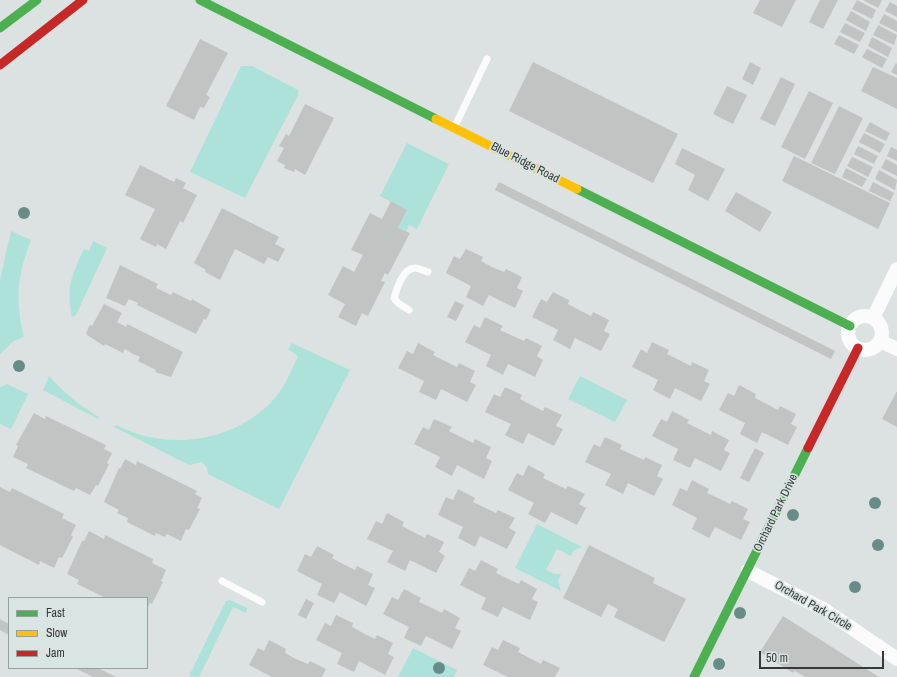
<!DOCTYPE html>
<style>
body{margin:0}
#map{position:relative;width:897px;height:677px;overflow:hidden;background:#dce2e1;font-family:"Archivo Narrow",sans-serif}
canvas{display:block}
.legend{position:absolute;left:8px;top:597px;width:140px;height:72px;box-sizing:border-box;background:#d9e5e3;border:1px solid #97a09f;margin:0;padding:5px 7px;list-style:none;font-size:12px;color:#353939}
.legend li{display:flex;align-items:center;gap:8px;height:20px}
.legend b{width:20px;border:1px solid #97a09f}
.scale{position:absolute;left:759px;top:651px;width:125px;height:18px;box-sizing:border-box;border:2px solid #353939;border-top:0;padding-left:5px;font-size:12px;line-height:14px;white-space:nowrap;color:#353939;-webkit-text-stroke:3px #d9e5e3;paint-order:stroke}
</style>
<div id="map">
<canvas width="897" height="677"></canvas>
<ul class="legend">
<li><b style="height:5px;background:#4caf50"></b>Fast</li>
<li><b style="height:5px;background:#ffc107"></b>Slow</li>
<li><b style="height:5px;background:#c62828"></b>Jam</li>
</ul>
<div class="scale">50 m</div>
</div>
<script>
const context = document.querySelector('canvas').getContext('2d');
context.lineJoin = 'round';
function paint(path, color) { context.fillStyle = color; context.fill(path, 'evenodd'); }
function strokePath(path, color, width, dash) { context.strokeStyle = color; context.lineWidth = width; context.lineCap = dash ? 'butt' : 'round'; context.setLineDash(dash || []); context.stroke(path); }
function label(font, color, halo, rows, align = 'center') {
  context.font = font + ' "Archivo Narrow",sans-serif'; context.lineWidth = 3.5; context.setLineDash([]); context.textBaseline = 'middle'; context.strokeStyle = halo; context.fillStyle = color; for (const [text, x, y, turn = 0] of rows) {
    context.save(); context.translate(x, y); context.rotate((+turn || 0) * Math.PI / 180); context.textAlign = isNaN(turn) ? turn : align; if (halo) context.strokeText(text, 0, 0); context.fillText(text, 0, 0); context.restore();
  }
}
paint(new Path2D(`
 M241,66H252L298,90V95L245,198L190,172Z
 M407,143L449,164L417,229L409,225L406,231L398,228L407,210L380,196Z
 M11,231L31,240C17,277 15,299 24,337L14,341L0,354V280Z
 M93,241L107,248L76,315L72,317C66,287 71,277 84,249L89,251Z
 M292,343L350,370L279,509L208,474L207,468L202,462L189,465L114,427L116,425C123,428 131,432 138,434C185,449 241,436 274,399C285,387 291,371 298,356L288,349Z
 M49,376C64,393 80,406 99,417L98,419L43,390Z
 M580,376L627,400L615,422L568,399Z
 M7,384L28,394L11,429L0,424V387Z
 M537,524L582,547L573,551L571,556L557,549L546,570L554,574H561L558,581L561,591L515,568Z
 M230,600L247,608L246,613L233,607L199,677L189,676L226,601Z
 M413,648L457,670L454,677H398Z`), '#ade2da');
paint(new Path2D(`
 M760,0H796L782,27L753,13Z
 M820,0H838L823,29L809,22Z
 M857,0L876,10L872,19L852,9Z
 M863,0H882L878,8Z
 M890,2L897,6V17L885,11Z
 M851,11L870,22L866,31L846,20Z
 M884,14L897,21V32L879,23Z
 M845,23L865,33L860,42L840,32Z
 M878,25L897,35L894,45L873,35Z
 M839,35L859,45L854,54L834,44Z
 M872,37L892,48L888,57L868,46Z
 M200,39L228,53L206,95L210,97L204,108L200,107L194,120L166,106Z
 M867,49L887,59L882,68L862,57Z
 M533,62L678,134L653,183L509,111Z
 M750,62L761,68L753,85L742,79Z
 M896,63L897,64V75L891,72Z
 M873,67L897,78V109L861,91Z
 M781,77L795,84L775,126L760,119Z
 M727,86L747,95L733,124L713,114Z
 M809,91L833,103L805,159L781,147Z
 M305,104L334,118L305,175L295,169L294,172L284,168L285,165L277,161L284,148L279,146L286,134L289,136Z
 M839,106L863,118L835,174L811,163Z
 M870,122L890,133L886,141L865,131Z
 M864,133L885,144L880,153L859,142Z
 M858,146L878,156L874,164L854,154Z
 M891,147L897,150V161L887,156Z
 M682,148L725,169L708,201L688,190L695,175L675,164Z
 M794,156L890,203L878,229L782,181Z
 M852,157L873,167L868,177L847,166Z
 M886,159L897,165V176L881,168Z
 M140,165L174,182L176,178L186,183L183,188L197,195L183,223L180,221L166,249L157,244L156,247L140,239L155,209L125,195Z
 M846,168L867,179L862,187L842,177Z
 M879,170L897,180L895,190L875,179Z
 M499,182L835,351L831,359L495,190Z
 M873,182L894,193L890,201L869,191Z
 M736,192L772,212L760,232L725,211Z
 M391,201L407,210L398,228L410,233L388,275L385,273L381,281L385,282L368,316L362,313L356,326L338,317L345,304L328,295L343,266L354,272L363,255L351,250L370,213L382,219Z
 M222,208L279,237L275,244L285,249L278,262L268,257L264,264L235,249L220,280L205,272L206,270L194,263Z
 M466,249L483,257L481,261L492,267L504,272L506,269L522,277L517,288L523,291L515,308L489,295L483,306L466,297L471,286L446,273L454,256L460,259Z
 M120,265L158,284L156,288L171,295L173,292L191,301L192,299L211,310L206,320L204,319L196,334L137,305L138,303L129,299L125,306L106,298Z
 M553,292L569,300L568,304L579,310L591,316L593,312L609,320L604,331L610,334L601,351L575,338L570,349L553,340L558,330L532,317L541,299L547,302Z
 M455,301L464,305L456,321L447,317Z
 M104,304L122,313L117,322L126,327L127,324L183,352L171,377L155,372L156,370L138,361L140,357L131,353L125,349L123,353L105,344L104,346L87,335L86,333L90,325L92,326Z
 M485,317L503,326L500,330L524,341L526,338L542,346L537,356L543,360L535,377L508,364L503,375L486,366L491,355L465,342L474,325L480,328Z
 M652,342L669,350L667,354L691,366L692,362L709,370L704,381L710,384L701,401L675,388L670,399L653,390L658,380L632,367L641,349L647,353Z
 M418,343L435,352L433,355L457,367L459,363L475,371L470,382L476,385L467,402L441,389L436,400L419,392L424,381L398,368L407,351L413,354Z
 M739,385L756,394L755,398L778,410L780,406L796,414L791,424L797,427L788,445L762,432L757,443L740,434L745,423L719,410L728,393L734,396Z
 M505,387L522,395L520,399L543,411L545,407L562,415L556,426L563,429L554,446L528,433L523,444L505,435L511,424L485,412L494,394L500,397Z
 M897,391V427L882,419Z
 M672,411L689,420L687,423L711,435L712,431L729,440L724,450L730,453L721,471L695,458L690,468L673,460L678,449L652,436L661,419L667,422Z
 M34,413L45,419L46,416L106,445L104,449L112,453L107,463L109,464L98,486L96,485L90,495L76,488L74,491L26,468L28,464L13,457L18,446L16,445Z
 M434,419L452,427L449,431L473,443L475,439L491,447L486,458L492,461L484,479L457,465L452,476L435,467L440,457L414,444L423,427L429,430Z
 M605,437L622,445L620,449L644,460L645,457L662,465L657,476L663,479L654,496L628,483L623,494L605,485L611,474L585,462L594,444L600,447Z
 M755,448L764,453L749,482L740,478Z
 M125,459L136,465L137,461L197,491L195,494L202,498L197,508L200,509L189,530L186,529L181,541L167,534L165,537L156,533L155,536L127,522L128,518L117,513L119,510L104,502L119,468L120,469Z
 M528,465L545,474L543,478L566,489L568,486L585,494L579,504L586,508L577,525L551,512L545,523L528,514L534,503L508,490L517,473L523,476Z
 M692,480L709,489L707,493L718,498L730,504L732,501L748,509L743,519L750,522L741,540L715,527L709,538L692,529L697,518L672,505L680,488L687,491Z
 M0,487L10,492L12,488L64,514L62,518L76,525L71,535L73,537L62,558L59,557L54,568L40,561L39,565L0,545Z
 M458,489L475,498L473,502L496,513L498,510L515,518L509,528L516,532L507,549L480,536L475,547L458,538L463,527L438,515L446,497L453,500Z
 M387,513L404,522L402,526L425,538L427,534L444,542L439,552L445,556L436,573L410,560L405,571L387,562L393,551L367,539L376,521L382,524Z
 M89,531L104,539L105,535L153,559L152,563L166,570L161,581L163,582L152,604L150,603L147,608V598H106L77,584L79,580L67,574L82,541H84Z
 M589,545L655,578L653,583L686,599L664,642L614,617L618,609L608,604L601,617L563,598Z
 M317,546L334,555L332,558L343,564L355,570L357,566L373,574L368,585L375,588L366,606L340,592L334,603L317,595L322,584L297,571L305,554L311,557Z
 M481,560L498,569L496,573L519,584L521,580L537,589L532,599L538,602L530,620L503,607L498,617L481,609L486,598L460,585L469,568L475,571Z
 M404,589L421,598L419,602L430,607L442,613L444,609L460,618L455,628L461,631L452,649L426,636L421,646L404,638L409,627L383,614L392,597L398,600Z
 M306,599L314,603L306,619L298,615Z
 M336,615L353,623L352,627L363,633L375,639L377,635L393,643L388,654L394,657L385,675L359,661L354,672L337,664L342,653L316,640L325,623L331,626Z
 M783,616L879,677H805L795,671L793,673L760,652Z
 M0,619L9,624V635L0,630Z
 M269,640L286,649L285,653L296,659L308,664L310,661L326,669L322,677H272L249,665L258,648L264,651Z
 M503,640L520,648L518,652L541,664L543,660L560,668L555,677H508L483,665L492,647L498,650Z
 M75,668H98L116,677H93Z`), '#c0c5c4');
strokePath(new Path2D(`
 M455,126L487,59
 M409,310L398,303L394,298C397,288 403,268 415,268C419,268 424,271 428,272
 M222,581L262,602`), '#fafbfa', 7);
strokePath(new Path2D(`
 M848 333a17 17 0 1 1 34 0a17 17 0 1 1-34 0Z
 M873,318L897,269
 M880,341L897,349
 M748,571L825,610L897,659`), '#fafbfa', 14);
strokePath(new Path2D(`
 M200,0L436,119
 M0,28L37,0
 M577,189L850,326
 M694,677L808,448`), '#4caf50', 9);
strokePath(new Path2D(`
 M436,119L577,189`), '#ffc107', 9);
strokePath(new Path2D(`
 M0,65L83,0
 M808,448L858,348`), '#c62828', 9);
context.fillStyle = '#688d88';
for (const [x, y] of [
 [24,213],
 [19,366],
 [875,503],
 [793,515],
 [878,545],
 [855,587],
 [740,613],
 [719,664],
 [439,668]
]) { context.beginPath(); context.arc(x, y, 6, 0, 2 * Math.PI); context.fill(); }
label('12px', '#353939', '#d9e5e3', [
 ["Blue Ridge Road",525,163,27],
 ["Orchard Park Drive",776,513,-64],
 ["Orchard Park Circle",813,606,30]
]);
</script>
